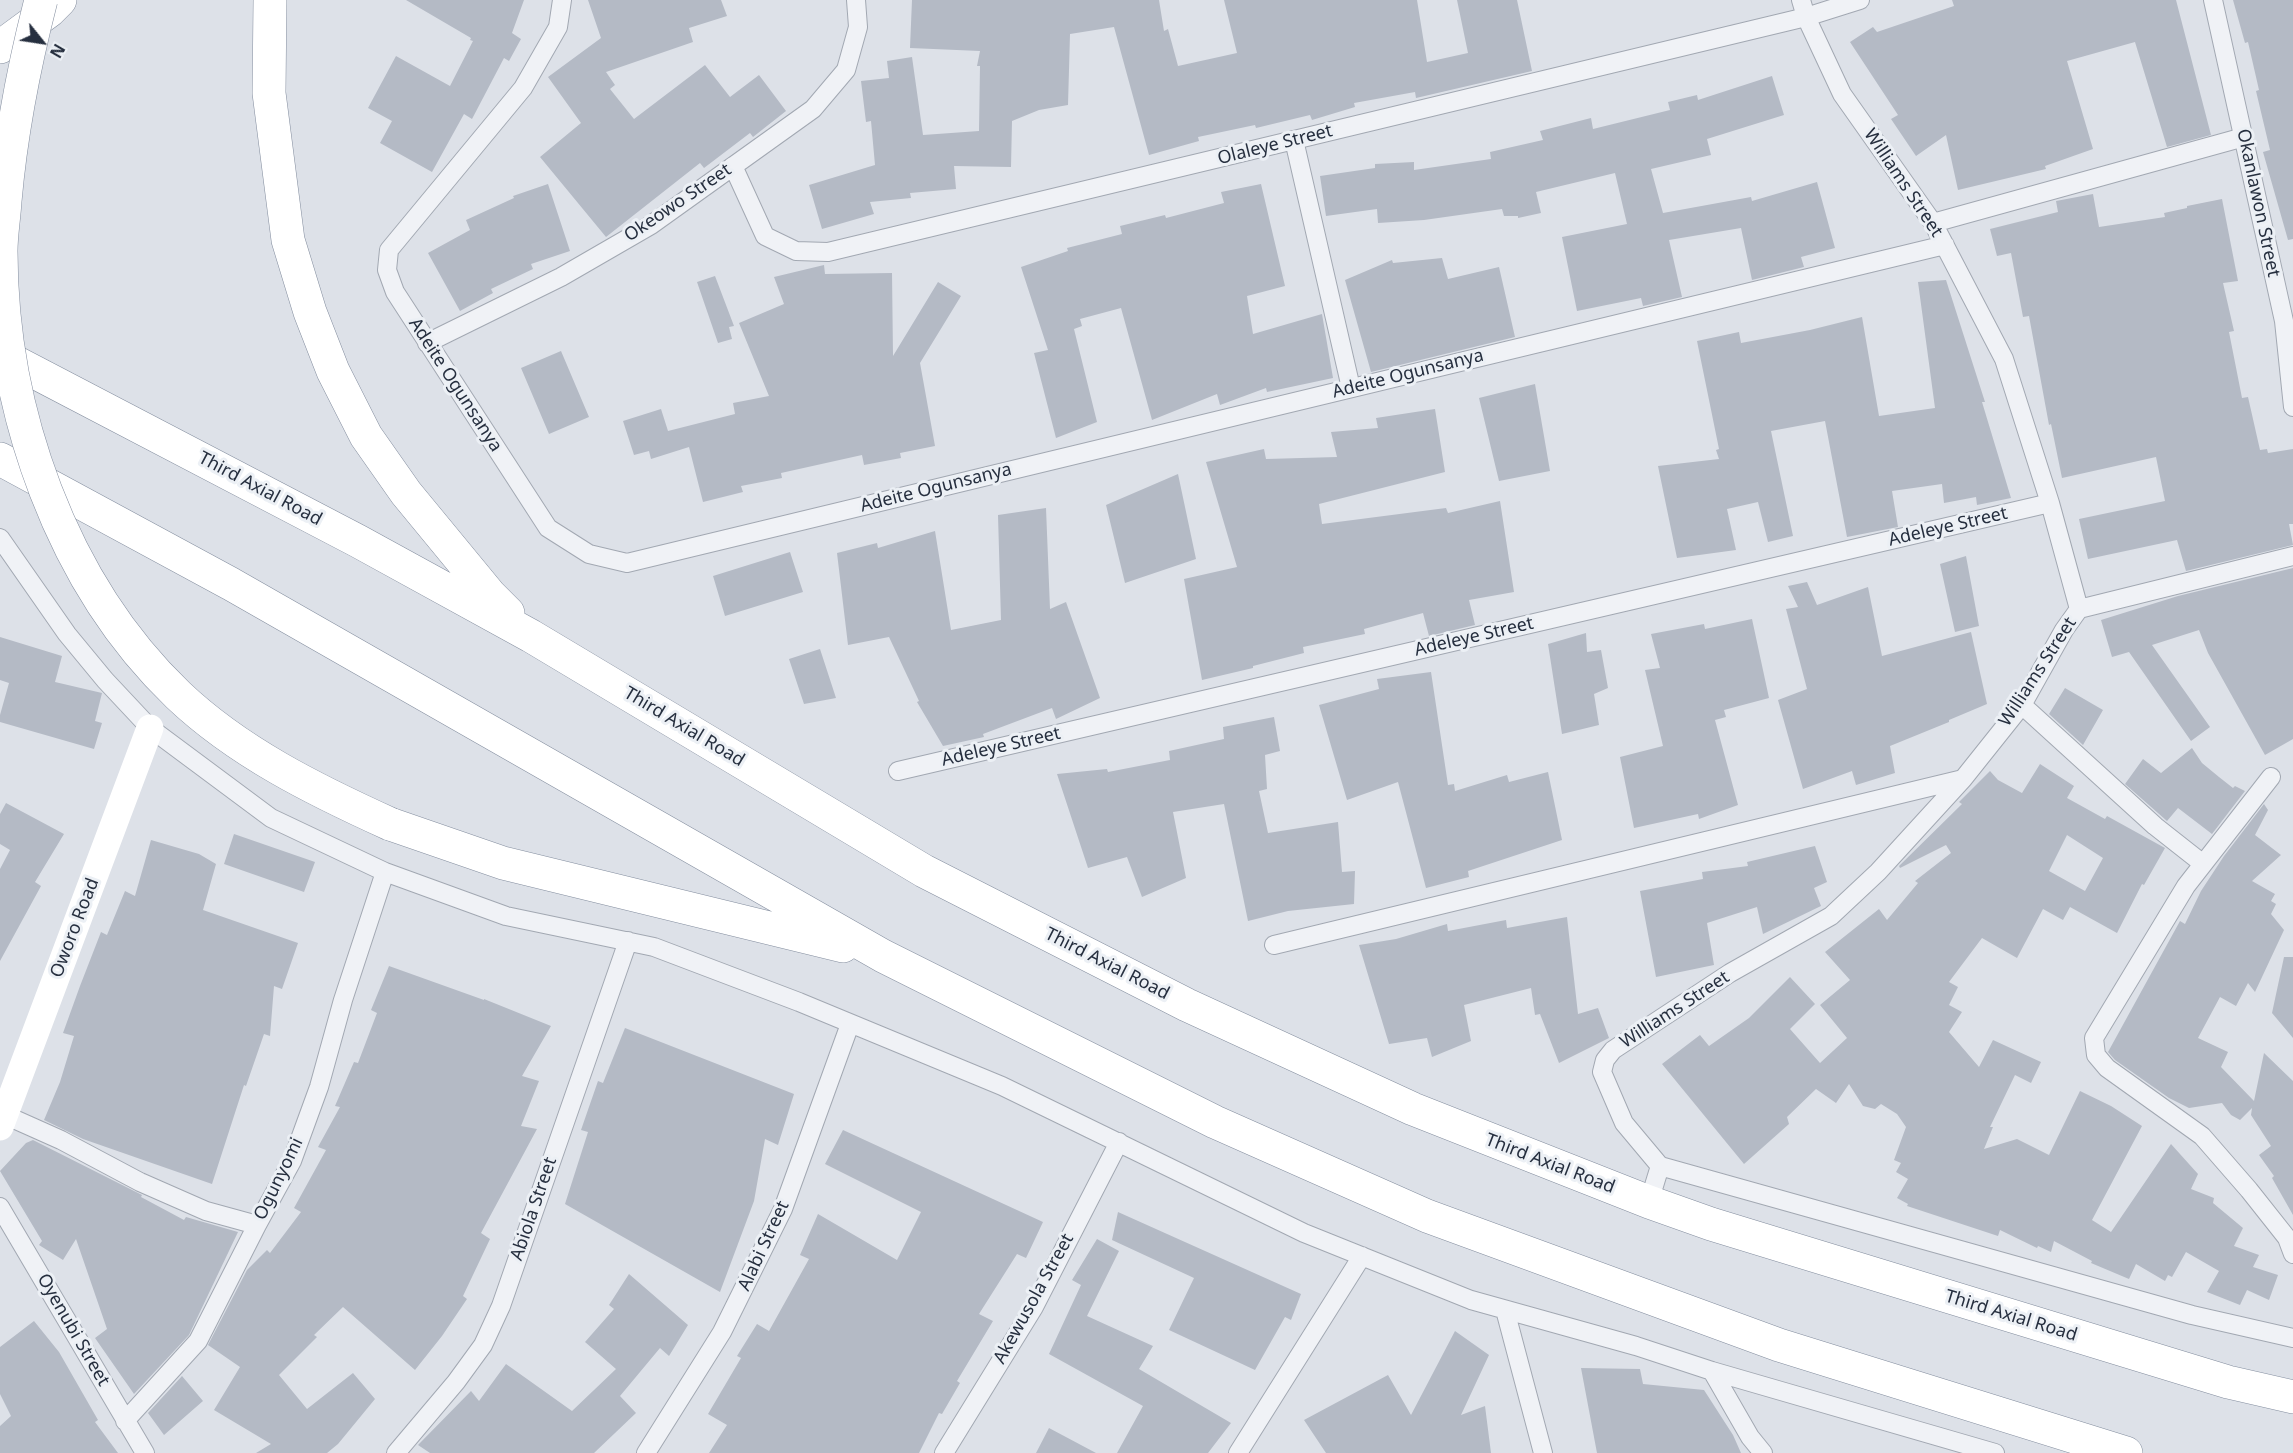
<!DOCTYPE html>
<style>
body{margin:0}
#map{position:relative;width:2293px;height:1453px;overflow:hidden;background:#dde1e8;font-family:"Noto Sans",sans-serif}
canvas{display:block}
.north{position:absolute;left:12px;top:12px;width:60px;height:60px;-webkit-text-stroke:4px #ecf0f5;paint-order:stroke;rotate:120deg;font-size:16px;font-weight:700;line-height:24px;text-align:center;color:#262f3f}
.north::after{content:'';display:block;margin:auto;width:21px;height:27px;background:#262f3f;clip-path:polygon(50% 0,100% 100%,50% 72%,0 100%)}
</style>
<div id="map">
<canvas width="2293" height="1453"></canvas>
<div class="north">N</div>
</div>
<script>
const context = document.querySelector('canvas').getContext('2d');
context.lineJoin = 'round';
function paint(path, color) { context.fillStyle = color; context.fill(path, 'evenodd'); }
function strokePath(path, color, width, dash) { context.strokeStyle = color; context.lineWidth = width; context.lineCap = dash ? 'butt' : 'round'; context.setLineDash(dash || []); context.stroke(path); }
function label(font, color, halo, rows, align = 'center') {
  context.font = font + ' "Noto Sans",sans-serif'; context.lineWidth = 6; context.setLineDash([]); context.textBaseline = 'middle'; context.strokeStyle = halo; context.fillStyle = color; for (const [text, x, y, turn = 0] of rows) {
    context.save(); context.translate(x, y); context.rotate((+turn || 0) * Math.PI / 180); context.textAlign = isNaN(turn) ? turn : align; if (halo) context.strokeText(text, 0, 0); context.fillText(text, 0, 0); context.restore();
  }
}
paint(new Path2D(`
 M406,0H524L512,33L521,39L509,61L504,58L472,119L464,114L432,172L380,143L392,121L368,108L396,56L450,86L473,41L470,40L471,38Z
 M588,0H721L727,16L689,28L693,42L606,72L615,85L610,89L634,119L705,65L730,97L759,75L786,111L753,137L750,133L704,168L700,163L606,237L540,157L581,123L548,77L601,38Z
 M912,0H1159L1164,31L1168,29L1178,66L1237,53L1224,0H1417L1427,62L1468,53L1457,0H1517L1532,71L1416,98L1415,92L1354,103L1355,107L1312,120L1310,115L1256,128L1255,125L1198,137L1199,141L1149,155L1114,27L1070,34L1068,105L1039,110L1012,121L1011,167L954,166L956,189L910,193L911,198L870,202L874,214L822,229L809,185L875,165L871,121L866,122L861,81L889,78L887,61L912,57L923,135L979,131L980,66H977L980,51L910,48Z
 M1952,0H2176L2211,135L2167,147L2135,42L2067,61L2093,149L2045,166L2046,169L1958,190L1946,135L1916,156L1891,119L1898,115L1850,42L1873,27L1877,32L1954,6Z
 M2233,0H2293V239L2288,240L2263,152L2270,150L2256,91L2259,90L2248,42L2245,43Z
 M1772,76L1784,115L1707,139L1711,155L1651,169L1663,213L1751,197L1752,201L1817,182L1835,248L1801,257L1804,267L1752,280L1741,228L1669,240L1682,297L1643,306L1641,298L1577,311L1562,237L1627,224L1615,173L1536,192L1541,213L1518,218V216H1504L1502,209L1424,220L1378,223L1377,209L1326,216L1320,176L1375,168V164L1414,162V170L1491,159L1490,152L1543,140L1540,131L1591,118L1593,129L1670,110L1668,102L1697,95L1698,100Z
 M548,184L570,251L531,264L533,269L491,289L493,293L460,311L428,253L470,230L466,220L514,198L513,196Z
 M1261,184L1285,286L1247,296L1253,334L1322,314L1333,378L1267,392L1266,388L1220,405L1217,394L1152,420L1121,308L1080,319L1082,326L1074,329L1097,422L1056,438L1034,353L1048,350L1021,267L1068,251L1067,248L1122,234L1120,226L1165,215L1166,218L1224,203L1221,192Z
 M2093,194L2099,227L2165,217L2164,213L2187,208V206L2222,199L2238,281L2223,283L2234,331L2229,332L2242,398L2248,397L2260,450L2267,449L2268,453L2293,449V524H2289L2293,545L2186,571L2177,540L2088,559L2079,519L2165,501L2156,457L2062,478L2051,424L2049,425L2029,316L2023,317L2011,253L1997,256L1990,229L2058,212L2056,201Z
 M1442,258L1448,279L1499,267L1515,337L1371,372L1345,280L1392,260L1393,263Z
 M824,265L825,274L892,273L893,356L938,282L961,296L920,363L935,446L900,453L901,458L864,465L862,455L781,473L782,478L741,486L743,492L703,502L689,447L651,459L649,451L634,455L623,421L661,409L668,431L735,414L733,403L769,396L739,323L784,304L774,277Z
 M715,276L734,326L729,327L732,339L718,343L697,282Z
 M1946,280L1985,402H1982L2011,498L1977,505L1976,497L1944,503L1942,484L1892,491L1898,527L1847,537L1825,421L1771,431L1793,536L1768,542L1758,502L1727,509L1736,550L1677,558L1658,466L1719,459L1716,450L1719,449L1697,341L1739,332L1741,343L1810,330L1862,317L1879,416L1935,408L1918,282Z
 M561,351L589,417L549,434L521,368Z
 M1535,384L1550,471L1499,481L1479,398Z
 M1435,409L1445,472L1319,504L1322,524L1446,508L1448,513L1500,501L1514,592L1469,600L1475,625L1429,636L1423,613L1364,629L1365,634L1303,647L1304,653L1253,666V668L1202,680L1184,579L1237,567L1206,462L1264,449L1266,459L1337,457L1331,432L1378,428L1376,418Z
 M1178,474L1196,559L1125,583L1106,505Z
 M1046,508L1050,609L1066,602L1100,698L1056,719L1052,708L983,734L984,737L943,746L917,702L919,701L889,637L848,645L837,553L877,543L878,548L935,531L951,630L1001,620L998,515Z
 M790,552L803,592L725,616L713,576Z
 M1966,556L1979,626L1955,632L1940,564Z
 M2293,568V739L2265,755L2208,653L2199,630L2152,645L2210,727L2191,741L2129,652L2112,657L2101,620L2178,596Z
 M1807,582L1817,605L1868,587L1882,656L1971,632L1987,704L1949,720V722L1890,746L1895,773L1856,785L1852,771L1803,789L1778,700L1807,689L1786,609L1798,607L1788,586Z
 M1752,619L1769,698L1724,710L1726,717L1715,720L1738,805L1699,819L1698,814L1634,828L1620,757L1663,746L1645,670L1660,668L1651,634L1704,624L1705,629Z
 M1586,633L1587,652L1601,650L1608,688L1594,694L1599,725L1562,734L1548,644Z
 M0,637L62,656L55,682L102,693L95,721L102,723L94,749L0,722V715L9,683L0,680Z
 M820,649L836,698L804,704L789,659Z
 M1431,672L1448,785L1454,784L1455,791L1507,775L1509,782L1548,772L1562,840L1468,871L1469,877L1426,888L1398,782L1347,800L1319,705L1379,689L1377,679Z
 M2065,688L2103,710L2083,745L2049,714Z
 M1274,717L1280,751L1265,755L1267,789L1259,791L1268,833L1338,822L1342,872L1355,871L1354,904L1288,911L1248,921L1224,804L1173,812L1186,878L1142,897L1127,857L1088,868L1057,774L1107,769L1108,772L1170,760L1169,751L1224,739L1223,727Z
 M2192,748L2202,763L2219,777L2233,788L2235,786L2245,791L2212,834L2178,808L2167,821L2125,784L2143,759L2161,773Z
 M2040,764L2074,786L2067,798L2105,819L2107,816L2165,848L2144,885L2142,884L2117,933L2070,907L2063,920L2043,909L2017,958L1982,938L1949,982L1958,987L1949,1005L1962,1012L1949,1032L1979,1067L1993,1040L2041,1062L2031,1083L2015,1075L1990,1127H1993L1984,1149L2017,1139L2049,1155L2080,1091L2111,1106L2142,1126L2092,1220L2111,1232L2171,1144L2198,1174L2191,1189L2214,1198L2213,1203L2243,1228L2234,1246L2259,1255L2253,1267L2278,1275L2269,1300L2247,1290L2240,1305L2207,1292L2219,1271L2186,1252L2172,1277L2168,1275L2165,1281L2136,1264L2129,1279L2091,1263L2092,1261L2054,1241L2051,1252L2038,1246L2037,1248L2000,1230L1998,1236L1907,1206L1908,1204L1897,1198L1908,1179L1896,1172L1901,1163L1894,1160L1906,1127L1897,1114L1881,1104L1875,1109L1863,1106L1849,1084L1836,1103L1816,1089L1787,1117L1789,1124L1744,1164L1662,1064L1700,1035L1709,1046L1749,1018L1790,977L1815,1004L1790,1029L1820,1063L1847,1038L1820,1005L1850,980L1825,952L1879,909L1887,920L1918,883L1915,881L1951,853L1946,845L1900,868L1899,866L1962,804L1959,802L1990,771L1998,780L2022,793ZM2067,835L2103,858L2085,891L2049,871Z
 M6,803L64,834L35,882L41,886L0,961V869L10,850L0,844V814Z
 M2264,804L2268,810L2255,835L2281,855L2252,881L2275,894L2271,901L2276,904L2271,914L2284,930L2255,992L2248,983L2236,1006L2220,997L2198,1038L2228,1052L2221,1067L2254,1101L2264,1053L2293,1081V1215L2272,1178L2274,1176L2259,1155L2271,1146L2251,1115L2252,1108L2240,1120L2231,1115L2222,1103L2189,1108L2169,1098L2115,1060L2108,1052L2180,921L2185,924L2201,891L2224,856Z
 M234,834L315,862L304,892L224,864Z
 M151,840L199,854L216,864L203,910L298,943L282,989L274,986L270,1036L264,1034L246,1086L244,1085L212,1184L83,1139L44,1120L60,1082L74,1036L63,1033L80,986L101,932L107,935L125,891L135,896Z
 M1815,846L1827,882L1814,888L1821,906L1763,934L1757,907L1707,923L1714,965L1656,977L1640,891L1703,879L1702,872L1748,866L1747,862Z
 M1567,917L1578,1014L1598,1008L1609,1038L1559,1063L1540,1014L1535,1015L1531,988L1464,1005L1471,1041L1432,1057L1427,1038L1389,1044L1359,945L1396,939L1447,924L1448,931L1506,920L1507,928Z
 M2284,957H2293V1038L2272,1013Z
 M389,966L484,1000V999L551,1026L522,1076L539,1081L521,1126L537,1129L481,1233L490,1239L463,1296L467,1299L442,1336L415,1370L343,1307L314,1335L317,1337L279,1375L307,1409L353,1373L375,1399L338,1444L327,1453H256L271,1444L214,1410L240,1367L208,1345L247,1270L267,1250L270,1253L301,1212L294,1208L326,1150L318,1147L340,1107L335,1106L354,1062L358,1063L377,1013L371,1010Z
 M625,1028L794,1094L778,1145L765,1139L754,1201L720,1292L565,1204L588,1132L581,1130L598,1081L603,1083Z
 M843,1130L1043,1222L1026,1258L1017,1254L979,1314L993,1321L957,1381L960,1383L942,1414L939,1413L919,1453H709L727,1425L708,1414L741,1358L737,1356L757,1324L769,1331L809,1259L800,1255L818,1214L897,1260L921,1212L825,1164Z
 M33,1140L142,1195L141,1197L184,1220L186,1217L238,1232L189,1335L134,1394L95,1338L107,1329L76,1239L63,1260L39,1245L42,1241L0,1171L26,1143Z
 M1118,1212L1301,1294L1291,1320L1285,1317L1255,1370L1169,1330L1194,1278L1112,1240Z
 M1097,1239L1119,1251L1087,1316L1153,1346L1139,1369L1231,1423L1208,1453H1117L1143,1406L1049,1354L1081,1285L1072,1280Z
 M629,1274L688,1325L669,1356L660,1348L620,1396L636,1413L594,1453H430L418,1445L471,1391L479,1401L506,1364L572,1411L616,1369L585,1342L614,1309L609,1305Z
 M34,1321L59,1352L98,1420L95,1422L118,1453H0V1426L11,1416L0,1394V1347Z
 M1455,1331L1489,1355L1461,1415L1485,1406L1491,1453H1326L1304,1420L1388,1375L1411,1415Z
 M1581,1368L1640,1369L1643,1384L1704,1390L1733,1435L1741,1453H1597Z
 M182,1376L203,1401L164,1435L148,1413Z
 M1049,1428L1096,1453H1036Z`), '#b4bac5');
const street = new Path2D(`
 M562,0L558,27L523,88L389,250L387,270L395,292L548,528L589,554L627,563L1945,245
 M2213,0L2284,321L2293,407
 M1294,140L1351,388
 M733,166L765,236L796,251L828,252L1806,17L1860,0
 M1933,223L2244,137
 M427,343L561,277L651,225L813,109L846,70L858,27L856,0
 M0,538L67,634L105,680L150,728L271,818L385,872L506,916L654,947L799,1002L1002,1086L1304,1233L1471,1300L1636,1346L1712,1371L1995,1453
 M2079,609L2293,556
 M2022,705L2155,826L2202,863
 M898,771L2050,503
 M2271,777L2186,886L2094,1038L2096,1055L2107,1068L2202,1136L2249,1190L2287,1238L2293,1254
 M1274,945L1963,779
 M5,1115L61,1140L140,1182L206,1211L257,1225
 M1660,1166L1624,1123L1602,1072L1605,1060L1613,1050L1730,973L1831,916L1878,872L1963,779L2022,705L2064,630L2079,609L2050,503L2004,359L1933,223L1842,94L1806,17L1801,0
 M1660,1166L2192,1315L2293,1338
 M1649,1202L1660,1166
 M0,1207L145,1453
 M1505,1310L1543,1453
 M1712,1371L1750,1437L1763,1453
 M125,1421L198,1341L257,1225L292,1161L319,1087L343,1000L385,872
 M396,1453L456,1382L483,1345L501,1306L628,941
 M646,1453L722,1332L783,1209L850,1024
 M944,1453L1034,1307L1119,1142
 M1238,1453L1362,1256`);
const highway = new Path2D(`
 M270,0L269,93L288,240L310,312L333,371L366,436L406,493L490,595L508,613
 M0,47L49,11L60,0
 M0,354L358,541L531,636L924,871L1187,1005L1413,1109L1649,1202L1711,1224L2228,1382L2293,1397
 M0,459L231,584L883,956L1215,1122L1427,1216L1779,1345L2126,1453
 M390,824L503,863L843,946`);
strokePath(street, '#a2a8b2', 20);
strokePath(highway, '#848e9f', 34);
strokePath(street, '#f0f2f6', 18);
strokePath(new Path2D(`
 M0,1127L150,728`), '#fff', 27);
strokePath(highway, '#fff', 33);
const highwayBridge = new Path2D(`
 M41,0C24,66 11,133 5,201C4,218 1,235 1,251C1,410 61,583 178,695C238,752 315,790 390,824`);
strokePath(highwayBridge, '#848e9f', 34, []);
strokePath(highwayBridge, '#fff', 33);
label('18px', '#262f3f', '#ecf0f5', [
 ["Olaleye Street",1275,145,-14],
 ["Williams Street",1903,183,56],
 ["Okeowo Street",678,203,-34],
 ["Okanlawon Street",2258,203,78],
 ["Adeite Ogunsanya",1408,374,-14],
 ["Adeite Ogunsanya",455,385,57],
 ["Adeite Ogunsanya",936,488,-14],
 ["Third Axial Road",260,489,28],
 ["Adeleye Street",1948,527,-13],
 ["Adeleye Street",1474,637,-13],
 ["Williams Street",2038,672,-57],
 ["Third Axial Road",684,727,31],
 ["Adeleye Street",1001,747,-13],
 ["Oworo Road",75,928,-69],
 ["Third Axial Road",1107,964,27],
 ["Williams Street",1675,1010,-33],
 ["Third Axial Road",1550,1164,21],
 ["Ogunyomi",279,1179,-64],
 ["Abiola Street",534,1209,-71],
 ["Alabi Street",764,1246,-65],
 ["Akewusola Street",1034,1299,-61],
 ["Third Axial Road",2011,1316,17],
 ["Oyenubi Street",73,1330,60]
]);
</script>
